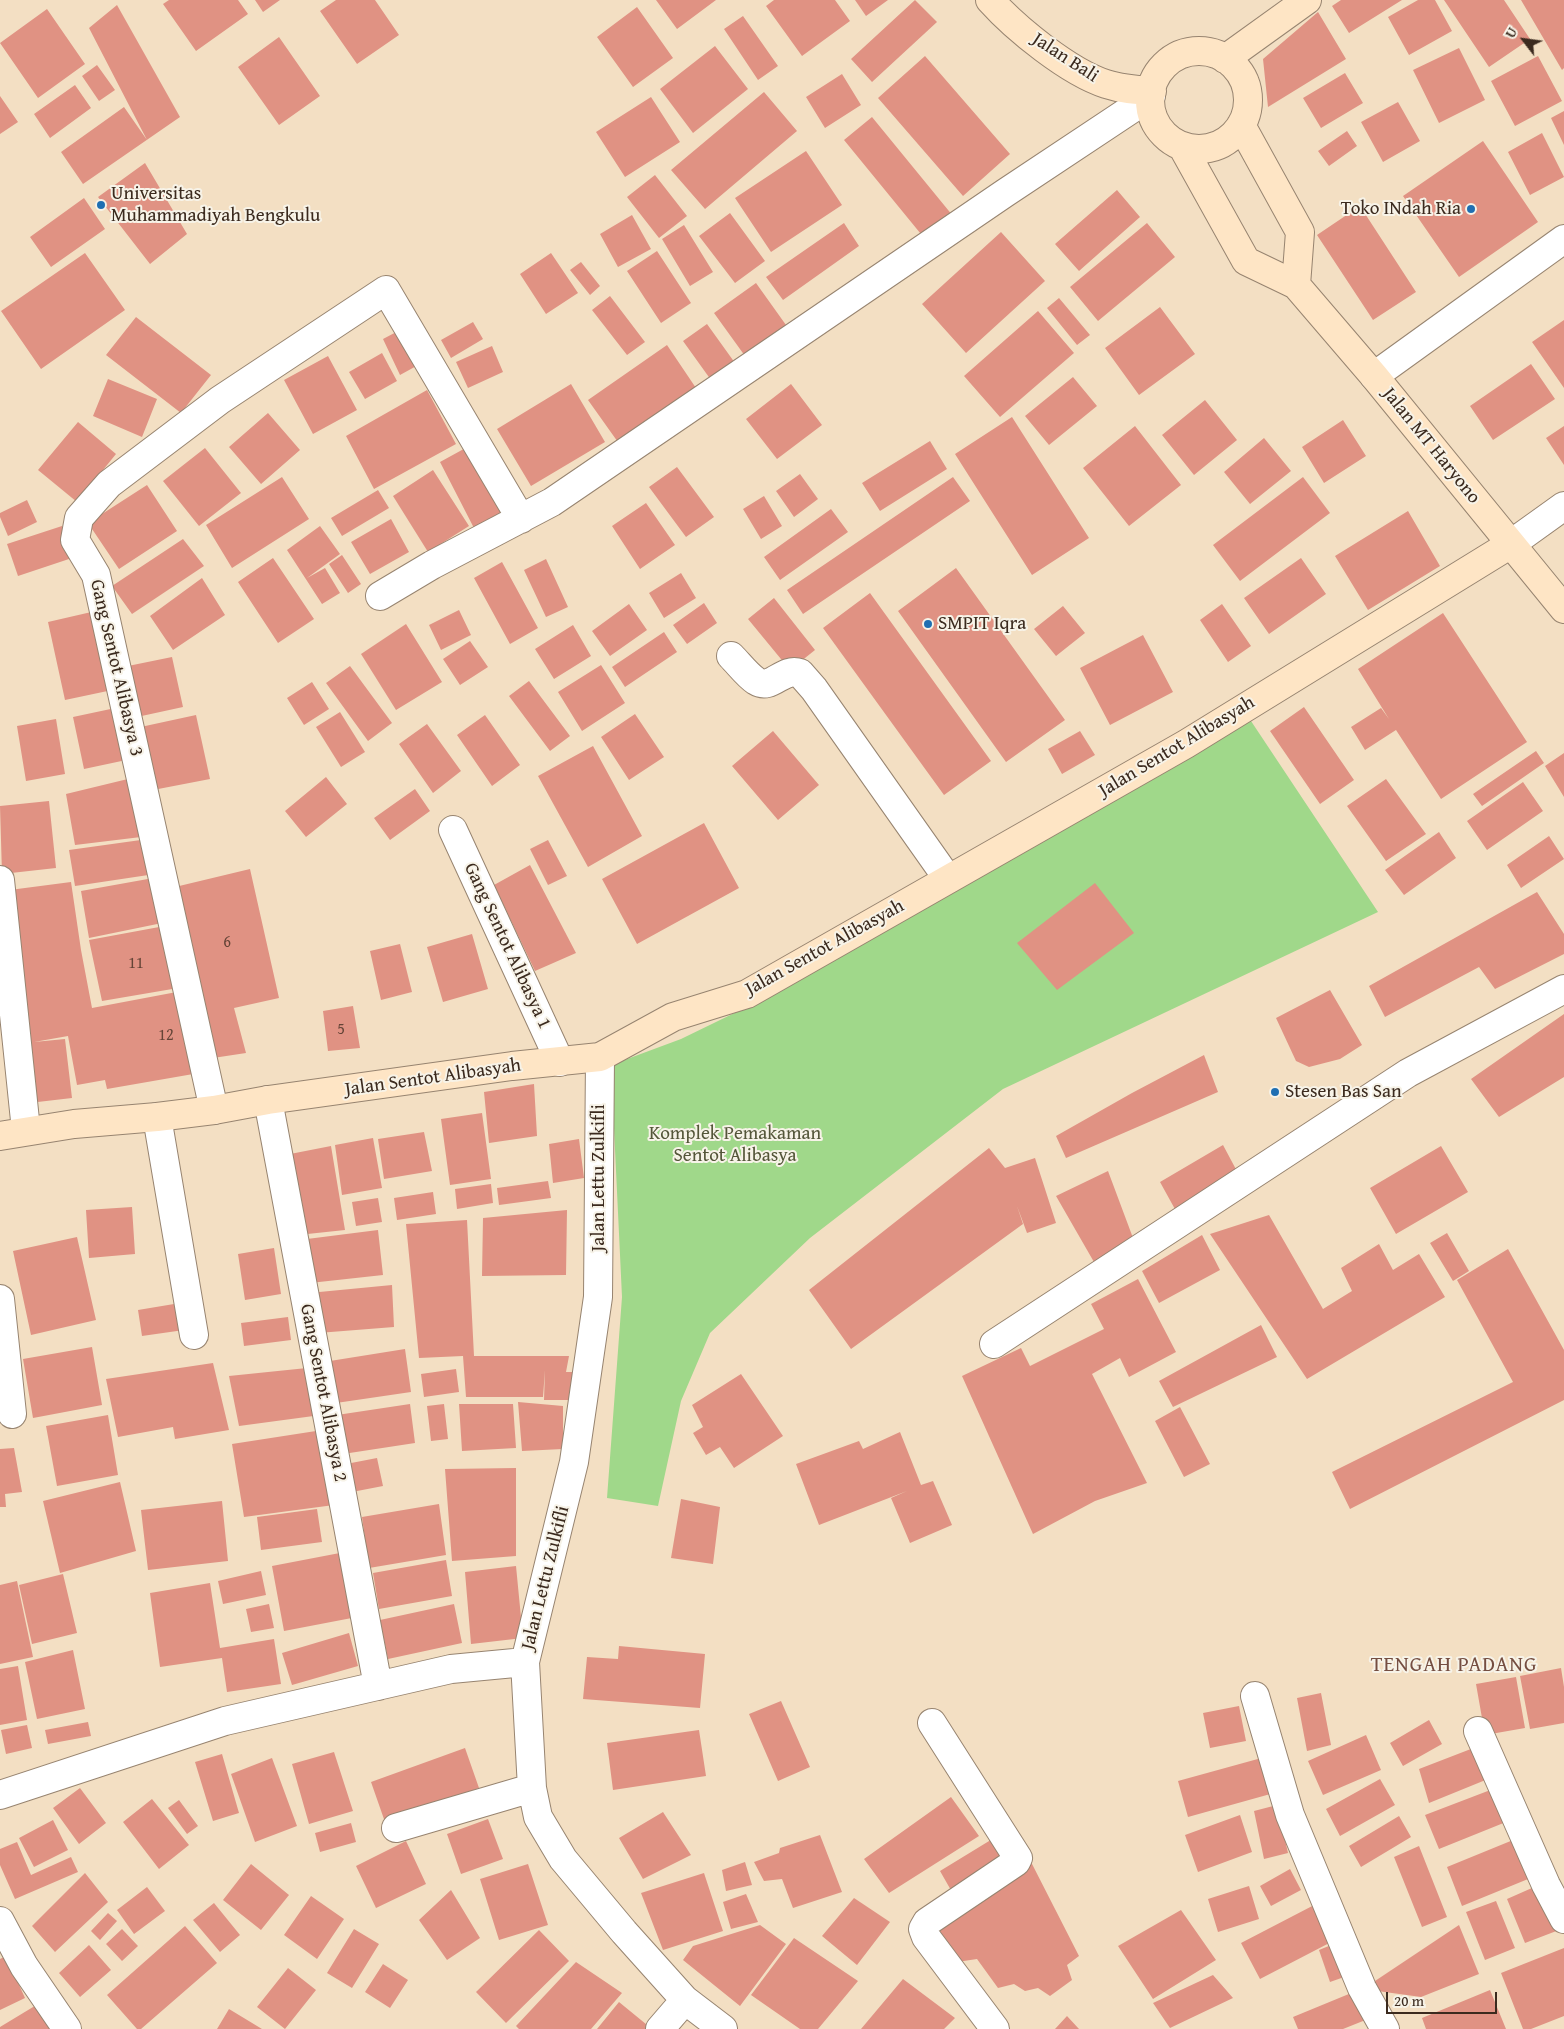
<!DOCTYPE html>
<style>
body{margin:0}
#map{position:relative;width:1564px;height:2029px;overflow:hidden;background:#f3dfc3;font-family:"Gentium Book Plus",serif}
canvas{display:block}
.north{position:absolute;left:1499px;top:15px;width:50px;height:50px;-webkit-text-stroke:4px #f7f3e8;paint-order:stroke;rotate:300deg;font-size:14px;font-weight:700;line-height:20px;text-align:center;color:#3b2a1e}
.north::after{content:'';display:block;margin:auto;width:18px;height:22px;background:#3b2a1e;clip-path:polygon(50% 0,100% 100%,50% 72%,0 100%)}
.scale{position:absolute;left:1386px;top:1992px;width:111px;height:22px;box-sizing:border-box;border:2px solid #3b2a1e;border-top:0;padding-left:6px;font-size:15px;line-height:18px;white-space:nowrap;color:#3b2a1e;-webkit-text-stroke:4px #f7f3e8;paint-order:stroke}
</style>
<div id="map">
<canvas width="1564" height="2029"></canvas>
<div class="north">U</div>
<div class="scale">20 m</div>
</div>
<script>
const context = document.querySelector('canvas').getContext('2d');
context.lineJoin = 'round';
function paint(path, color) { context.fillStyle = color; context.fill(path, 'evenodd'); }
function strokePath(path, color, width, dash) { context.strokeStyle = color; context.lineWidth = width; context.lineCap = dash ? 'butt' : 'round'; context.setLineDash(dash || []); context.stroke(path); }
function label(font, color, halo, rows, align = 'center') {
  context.font = font + ' "Gentium Book Plus",serif'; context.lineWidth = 4; context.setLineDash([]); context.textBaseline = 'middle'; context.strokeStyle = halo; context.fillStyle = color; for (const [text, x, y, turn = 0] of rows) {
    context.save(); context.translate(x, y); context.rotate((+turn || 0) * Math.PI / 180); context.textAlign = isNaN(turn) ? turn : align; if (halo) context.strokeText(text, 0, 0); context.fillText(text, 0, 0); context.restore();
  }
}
paint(new Path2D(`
 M1249,718L1378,912L1003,1089L810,1238L710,1333L681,1401L658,1506L607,1498L622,1297L611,1065L681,1039L753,1004Z`), '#a0d88a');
paint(new Path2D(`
 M169,0H238L248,14L196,51L163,4Z
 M255,0H280L263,12Z
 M336,0H375L399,35L357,64L320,11Z
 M656,0H716L677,29Z
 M774,0H835L850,21L802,56L766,6Z
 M855,0H888L866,16Z
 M915,0L937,22L872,82L851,59Z
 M1341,0H1402L1349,33L1332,6Z
 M1418,0H1435L1452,31L1409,55L1388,17Z
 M1444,0H1504L1530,39L1489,67Z
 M1521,0H1564V68L1562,70Z
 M117,5L180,117L83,184L61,152L124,107L147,140L89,28Z
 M637,7L673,58L633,87L597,37Z
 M47,9L85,64L38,98L0,43Z
 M1318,12L1346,59L1268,107L1263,59Z
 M743,16L778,66L758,80L724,29Z
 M279,37L320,96L279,125L238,67Z
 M715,46L748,89L693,133L660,89Z
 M1459,48L1485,100L1439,123L1413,70Z
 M925,56L1010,154L963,196L878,98Z
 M1538,56L1562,101L1515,126L1491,81Z
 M97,65L115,90L99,101L82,76Z
 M1345,73L1363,103L1321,128L1303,98Z
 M842,74L861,105L825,128L806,97Z
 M75,85L91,108L50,138L34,114Z
 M764,92L797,131L705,209L671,170Z
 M0,96L18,122L0,134Z
 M651,97L680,142L625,177L596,132Z
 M1398,102L1420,141L1383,162L1361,122Z
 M1564,111V145L1551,118Z
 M872,117L953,216L925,239L844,140Z
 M1347,131L1357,146L1329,166L1318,151Z
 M1542,133L1564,177L1530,195L1508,152Z
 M1483,141L1538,222L1459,277L1403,196Z
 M806,151L842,205L771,252L735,198Z
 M145,163L187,234L150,264L98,197Z
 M655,175L687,216L659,238L627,197Z
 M1117,190L1140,217L1079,271L1055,244Z
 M84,198L105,229L51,267L30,237Z
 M1360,206L1416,292L1373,320L1317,235Z
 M730,213L765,261L735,283L699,236Z
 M632,215L651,249L618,267L600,234Z
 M844,223L859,246L783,300L766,277Z
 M1147,223L1175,257L1098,321L1070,287Z
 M684,225L713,272L690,286L662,239Z
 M1001,232L1045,281L966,353L922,304Z
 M657,251L691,303L661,323L627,271Z
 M85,253L125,310L41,369L1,311Z
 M551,253L578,293L546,314L520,274Z
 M581,262L600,286L590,295L570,270Z
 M756,283L786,325L745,356L714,313Z
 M610,296L645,342L627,355L592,310Z
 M1059,298L1090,335L1077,345L1047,308Z
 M1160,307L1195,354L1139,395L1105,348Z
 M1038,311L1074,353L1000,417L964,376Z
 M136,317L211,375L181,413L106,355Z
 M1564,320V388L1532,342Z
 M473,322L483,339L451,358L441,340Z
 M707,324L735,363L711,380L683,341Z
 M402,329L420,364L400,375L383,339Z
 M667,345L698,391L620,445L588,400Z
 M492,346L503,372L468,388L456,362Z
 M382,353L397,381L365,399L349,372Z
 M328,356L357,410L313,434L284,380Z
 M1531,364L1555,399L1493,440L1470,406Z
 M1073,377L1097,406L1049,445L1025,416Z
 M108,379L157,399L142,437L93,416Z
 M571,384L605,442L531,486L497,429Z
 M791,384L822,425L777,459L746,419Z
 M427,390L456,444L374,489L346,436Z
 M1205,400L1237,440L1194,475L1162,435Z
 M268,413L300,450L261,484L229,447Z
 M1012,417L1089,538L1032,575L955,454Z
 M1343,420L1366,456L1324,483L1302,447Z
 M78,422L116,454L77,502L38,470Z
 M1135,426L1181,485L1129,526L1083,468Z
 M1564,426V465L1546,438Z
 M1264,438L1291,471L1250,504L1224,472Z
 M930,441L947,469L880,511L862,483Z
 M471,445L508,515L476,532L440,462Z
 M205,448L241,493L199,526L163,481Z
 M677,467L714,517L686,537L649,487Z
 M433,470L469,526L428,552L393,496Z
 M800,474L818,499L794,517L776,491Z
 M282,477L309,519L232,568L206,525Z
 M953,477L970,501L803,614L787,590Z
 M1303,477L1330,513L1240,581L1213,545Z
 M147,485L177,531L119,569L88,523Z
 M378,490L389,508L342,536L331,518Z
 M764,496L782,526L761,539L743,509Z
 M27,500L37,522L8,536L0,517V513Z
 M646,503L675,545L640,569L612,526Z
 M831,509L848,532L780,580L764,557Z
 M1408,511L1440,566L1368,610L1335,556Z
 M391,519L409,552L370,574L351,542Z
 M62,526L72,558L18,576L7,544Z
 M320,526L340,554L307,578L325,568L340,593L322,604L287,550Z
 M183,539L204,566L132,614L112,586Z
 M342,555L361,584L348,593L329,564Z
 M273,558L314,619L278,643L238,582Z
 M1301,558L1326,594L1269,634L1244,598Z
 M546,559L568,607L546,617L524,570Z
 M502,562L538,628L510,644L474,578Z
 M956,568L1065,720L1006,762L898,611Z
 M681,573L696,598L664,618L649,593Z
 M202,578L225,615L173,650L150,616Z
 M870,593L991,761L944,795L823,628Z
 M774,598L815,650L790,670L748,619Z
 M704,603L717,623L687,644L673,625Z
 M629,604L647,630L610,656L592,631Z
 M1222,604L1251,646L1228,662L1200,620Z
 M1063,606L1085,633L1056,656L1034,629Z
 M100,610L117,689L65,700L48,622Z
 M459,610L471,635L441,650L429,625Z
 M1443,613L1527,742L1441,799L1396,730L1365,750L1351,727L1381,708L1389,719L1358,669Z
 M406,624L442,682L396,710L361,654Z
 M573,625L591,656L554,679L535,649Z
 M664,632L677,652L625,687L612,667Z
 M1143,635L1173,692L1110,725L1080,668Z
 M470,641L488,667L460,685L443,659Z
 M172,657L183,707L137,717L128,666Z
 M601,665L625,703L582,731L558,692Z
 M350,666L392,723L368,741L326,683Z
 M529,681L570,736L550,751L509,696Z
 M312,682L329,709L304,725L287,698Z
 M120,707L131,759L84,769L73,717Z
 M1304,707L1354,780L1320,804L1270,731Z
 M340,712L365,752L341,767L316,727Z
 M635,714L664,757L629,780L601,737Z
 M196,715L210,779L153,790L136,728Z
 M485,715L520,765L492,786L457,735Z
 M56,719L65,774L26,781L17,726Z
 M427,724L461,771L433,793L399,744Z
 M773,731L819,785L778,820L732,766Z
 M1080,731L1095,755L1062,774L1048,749Z
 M593,746L642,836L588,867L538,776Z
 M1536,751L1544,763L1482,806L1473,794Z
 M1564,753V797L1545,766Z
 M326,777L347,804L306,837L285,811Z
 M132,778L141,837L75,845L66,794Z
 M1386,779L1426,834L1386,861L1347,806Z
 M1523,782L1543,811L1487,850L1467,821Z
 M415,789L430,811L390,840L374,818Z
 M49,801L56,868L2,874L0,806Z
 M704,823L739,888L637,944L602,879Z
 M1439,832L1456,858L1404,895L1385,870Z
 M1549,836L1564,859L1521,888L1507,865Z
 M148,839L155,874L75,886L69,850Z
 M548,840L567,876L548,885L530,849Z
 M530,865L576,953L535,971L494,885Z
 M250,869L279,998L234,1008L246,1053L213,1058L175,887Z
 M159,877L167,922L89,938L81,891Z
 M71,882L81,950L92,1008L182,991L199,1073L107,1089L105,1080L77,1085L68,1036L34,1042L65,1039L72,1098L29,1103L2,891Z
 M1095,883L1134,933L1057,990L1017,943Z
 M1537,892L1564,934V954L1495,989L1479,967L1385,1017L1369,986Z
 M170,925L184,987L102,1001L89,940Z
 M472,934L488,989L443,1002L427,947Z
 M400,944L412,992L381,1000L370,951Z
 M1330,990L1362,1045L1340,1059L1309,1067L1296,1061L1276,1018Z
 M353,1006L360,1048L328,1051L323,1011Z
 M1564,1014V1077L1499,1117L1471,1079Z
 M1204,1055L1218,1092L1066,1158L1056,1136L1132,1093Z
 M534,1084L537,1136L489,1143L484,1092Z
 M482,1113L491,1179L450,1185L441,1119Z
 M424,1132L432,1171L384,1179L378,1139Z
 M373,1138L382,1188L342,1195L335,1145Z
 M579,1139L584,1178L553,1183L549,1144Z
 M1223,1145L1239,1175L1176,1211L1160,1182Z
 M331,1146L345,1230L298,1235L285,1155Z
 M1441,1146L1468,1192L1396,1234L1370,1188Z
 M989,1148L1005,1168L1035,1158L1056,1223L1027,1233L1017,1206L1023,1224L851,1349L809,1290Z
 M1108,1171L1136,1246L1098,1269L1056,1196Z
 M548,1181L551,1198L499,1205L497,1188Z
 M491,1184L493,1203L457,1209L455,1189Z
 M433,1192L436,1214L397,1220L394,1198Z
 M378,1198L382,1222L356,1226L352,1202Z
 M132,1207L135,1254L89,1258L86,1210Z
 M567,1210L566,1275L482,1276L483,1218Z
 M1269,1215L1323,1309L1352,1291L1341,1268L1379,1244L1393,1270L1419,1254L1445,1297L1307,1379L1210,1234Z
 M467,1220L474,1356H569L566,1372H576L574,1400H544L545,1370L543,1397H466L463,1356L419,1358L406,1224Z
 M378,1230L383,1275L310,1283L307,1239Z
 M1447,1233L1469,1271L1453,1281L1430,1243Z
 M1202,1235L1220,1270L1159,1303L1142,1271Z
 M77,1237L96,1320L31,1335L13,1251Z
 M274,1248L281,1294L245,1300L238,1254Z
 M1508,1249L1564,1350V1400L1350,1509L1332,1472L1513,1382L1457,1280Z
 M1138,1279L1176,1352L1129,1377L1120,1358L1092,1374L1147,1483L1095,1501L1033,1534L962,1376L1021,1348L1030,1366L1104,1329L1091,1304Z
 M392,1285L394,1327L318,1333L309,1293Z
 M180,1303L184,1330L142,1336L138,1310Z
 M288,1317L291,1340L244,1346L241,1323Z
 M1261,1325L1277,1357L1173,1407L1159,1381Z
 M92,1347L102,1405L33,1418L23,1359Z
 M405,1349L411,1392L336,1403L330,1361Z
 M213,1363L229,1430L175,1439L173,1427L118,1437L106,1379Z
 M307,1368L321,1415L239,1426L229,1376Z
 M456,1369L459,1392L424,1397L421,1374Z
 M741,1374L783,1436L734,1468L720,1447L706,1455L693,1433L703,1427L692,1405Z
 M518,1402L563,1406V1449L522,1451Z
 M410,1404L415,1443L343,1454L337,1415Z
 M444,1404L448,1439L431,1441L427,1406Z
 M459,1404H513L516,1448L462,1451Z
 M1180,1407L1210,1464L1184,1477L1155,1421Z
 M108,1415L118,1475L57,1486L46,1426Z
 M316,1431L334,1505L244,1517L232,1444Z
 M900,1432L921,1485L933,1481L952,1525L910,1543L891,1498L907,1491L819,1525L796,1464L859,1441L863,1449Z
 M14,1448L22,1492L5,1494L6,1507H0V1449Z
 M377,1458L383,1486L352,1492L346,1464Z
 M516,1468V1556L452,1561L445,1469Z
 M120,1482L136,1551L60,1573L43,1501Z
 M681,1499L720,1507L713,1564L671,1558Z
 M222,1501L228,1561L148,1570L141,1510Z
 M439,1504L446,1555L369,1568L362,1517Z
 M317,1509L322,1542L261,1550L257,1517Z
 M345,1552L357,1617L284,1631L272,1566Z
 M446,1560L452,1596L379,1609L373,1573Z
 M516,1566L523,1638L471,1644L465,1572Z
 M261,1571L266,1595L223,1604L218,1581Z
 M63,1574L77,1633L32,1644L19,1585Z
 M17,1581L33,1657L0,1664V1585Z
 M210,1583L220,1648L274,1639L281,1684L227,1692L222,1658L160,1667L150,1593Z
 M269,1604L274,1628L251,1632L246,1609Z
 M454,1604L462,1643L388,1659L380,1620Z
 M349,1633L358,1666L292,1685L282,1653Z
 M619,1646L705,1654L700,1708L583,1699L587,1657L618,1659Z
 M73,1650L85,1709L37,1719L25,1662Z
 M18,1666L27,1720L0,1725V1669Z
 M1561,1668L1564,1687V1723L1530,1729L1520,1676Z
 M1516,1677L1525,1728L1485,1735L1476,1684Z
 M1321,1693L1331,1745L1307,1751L1297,1698Z
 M781,1701L810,1767L778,1781L749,1714Z
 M1239,1706L1246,1741L1210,1748L1203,1713Z
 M1429,1720L1442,1744L1403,1766L1390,1743Z
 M88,1722L91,1736L48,1744L45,1730Z
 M27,1725L32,1748L6,1754L1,1730Z
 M699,1730L706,1776L613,1790L607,1743Z
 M1366,1735L1381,1770L1323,1795L1308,1761Z
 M1476,1747L1488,1779L1429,1803L1419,1769Z
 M465,1748L479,1788L385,1822L371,1782Z
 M334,1752L353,1811L309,1824L292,1764Z
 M222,1754L239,1813L213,1821L195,1762Z
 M1265,1757L1274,1793L1188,1817L1178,1781Z
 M272,1758L297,1826L255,1842L231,1774Z
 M1380,1779L1395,1805L1340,1836L1326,1809Z
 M80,1788L106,1823L79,1844L53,1808Z
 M1493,1789L1506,1822L1439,1849L1425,1815Z
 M951,1797L979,1836L889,1893L864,1859Z
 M152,1799L189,1845L159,1869L123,1822Z
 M179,1800L198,1826L187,1834L168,1808Z
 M1277,1805L1288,1853L1264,1859L1254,1811Z
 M663,1812L691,1855L643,1879L619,1838Z
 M1240,1815L1252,1852L1198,1872L1185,1835Z
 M1399,1816L1411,1837L1361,1867L1349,1846Z
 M488,1819L503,1859L461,1874L447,1834Z
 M53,1820L68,1850L34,1867L19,1838Z
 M351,1823L356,1842L320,1852L315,1833Z
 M820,1835L842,1892L793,1908L782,1879L764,1881L754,1862L779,1853L780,1848Z
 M994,1838L1008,1858L952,1892L940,1871Z
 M1518,1838L1533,1877L1462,1906L1447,1867Z
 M406,1841L426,1884L376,1908L356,1866Z
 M17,1842L31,1875L71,1857L78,1872L15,1899L0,1865V1849Z
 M1419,1846L1447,1917L1422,1927L1394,1857Z
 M745,1862L752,1885L726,1891L722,1870Z
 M1031,1862L1079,1956L1067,1965L1072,1980L1050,1996L1038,1988L1025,1991L1014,1984L998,1988L977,1959L957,1962L936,1931Z
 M251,1864L289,1895L261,1930L223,1900Z
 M528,1864L548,1925L499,1940L480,1879Z
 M1290,1869L1301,1890L1271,1906L1260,1886Z
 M85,1873L108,1902L55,1952L32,1926Z
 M704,1873L723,1931L663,1950L641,1893Z
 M1541,1884L1559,1930L1525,1943L1507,1899Z
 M1249,1886L1259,1919L1218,1932L1208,1899Z
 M147,1887L165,1911L134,1934L117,1910Z
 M451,1890L480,1938L447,1960L419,1920Z
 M746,1894L758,1922L731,1929L723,1902Z
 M311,1896L344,1919L317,1959L284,1935Z
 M854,1898L890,1922L857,1965L822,1936Z
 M1496,1901L1515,1948L1485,1960L1466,1912Z
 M214,1903L240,1935L220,1952L193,1920Z
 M1318,1903L1337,1939L1260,1979L1241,1943Z
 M1181,1910L1216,1960L1153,1999L1118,1946Z
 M108,1913L117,1921L100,1940L91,1931Z
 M760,1925L786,1944L740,2006L683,1960L693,1946Z
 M1459,1925L1479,1974L1421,1997L1363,1989Z
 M185,1926L217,1963L141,2029H137L107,1995Z
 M122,1929L138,1946L122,1961L106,1944Z
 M354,1929L379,1944L352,1988L327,1973Z
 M539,1930L569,1961L506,2023L476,1992Z
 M794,1938L858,1981L818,2029H800L751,1995Z
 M1336,1943L1347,1976L1330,1982L1319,1950Z
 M89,1945L111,1970L80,1997L59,1973Z
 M1564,1948V2016L1531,2029H1523L1501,1973Z
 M6,1956L25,1998L0,2010V1959Z
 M576,1962L622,1993L591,2029H519L516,2026Z
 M383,1964L408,1980L390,2008L365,1992Z
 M288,1968L316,1990L285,2029L257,2007Z
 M1213,1975L1233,1998L1170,2028L1153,2003Z
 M903,1979L955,2018L944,2029H861Z
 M1361,1989L1373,2017L1343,2029H1298L1293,2017Z
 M1490,1990L1506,2029H1426L1422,2018Z
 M43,2001L61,2029H0V2027Z
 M619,2002L652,2029H597Z
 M229,2009L262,2029H217Z
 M1067,2016L1079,2029H1055Z`), '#e09283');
const street = new Path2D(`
 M1374,376L1564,239
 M1511,544L1564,506
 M380,596L432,565L552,502L1005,193L1151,96
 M731,656C739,664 747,675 756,681C772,691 782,667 800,673L814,689L948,879
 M453,830L560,1062
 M0,880L26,1130
 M600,1057L598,1297L574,1462L525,1662L532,1788L538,1817L563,1859L624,1932L685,2000L723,2029
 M268,1100L378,1686
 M214,1110L96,575L75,540L79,518L109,484L220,400L386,290L521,519
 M157,1117L194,1335
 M0,1299L12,1414
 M994,1344L1408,1073L1564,989
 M1255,1696L1290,1815L1362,1988L1385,2029
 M932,1723L1018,1858L1016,1862L927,1922L923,1929L926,1937L995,2029
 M1478,1731L1546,1885L1564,1919
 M0,1795L225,1721L451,1669L525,1662
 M396,1828L532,1788
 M0,1921L24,1966L67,2029
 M660,2029L685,2000`);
const secondary = new Path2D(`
 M990,0C1016,29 1069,72 1106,84C1121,89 1136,90 1152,91
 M1150 100a49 49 0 1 1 98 0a49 49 0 1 1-98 0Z
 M1225,59L1307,0
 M1241,125L1300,232L1296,285
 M1182,146L1246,261L1296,285L1374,376L1564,609
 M0,1136L74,1124L157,1117L214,1110L268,1100L512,1066L600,1057L673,1017L747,994L1186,744L1511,544`);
strokePath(street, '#978470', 30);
strokePath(secondary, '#978470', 30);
strokePath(street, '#fff', 28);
strokePath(secondary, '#fee5c5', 28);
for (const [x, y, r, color] of [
 [101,205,5,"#1f6fb2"],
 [1471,209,5,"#1f6fb2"],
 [928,624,5,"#1f6fb2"],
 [1275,1092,5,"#1f6fb2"]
]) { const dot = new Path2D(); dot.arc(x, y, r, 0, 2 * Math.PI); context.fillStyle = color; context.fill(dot); strokePath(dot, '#f7f3e8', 2); }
label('16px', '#644437', null, [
 ["6",227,943],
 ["11",136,964],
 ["5",341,1030],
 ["12",166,1036]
]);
label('19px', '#3b2a1e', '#f7f3e8', [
 ["Jalan Bali",1065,58,33],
 ["Jalan MT Haryono",1431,446,51],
 ["Gang Sentot Alibasya 3",116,668,77],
 ["Jalan Sentot Alibasyah",1177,747,-31],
 ["Gang Sentot Alibasya 1",507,946,65],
 ["Jalan Sentot Alibasyah",825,948,-29],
 ["Jalan Sentot Alibasyah",433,1078,-8],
 ["Jalan Lettu Zulkifli",599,1178,-90],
 ["Gang Sentot Alibasya 2",323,1393,79],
 ["Jalan Lettu Zulkifli",546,1578,-76]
]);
label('19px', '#3b2a1e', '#f7f3e8', [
 ["Universitas",111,194],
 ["Muhammadiyah Bengkulu",111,216],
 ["Toko INdah Ria",1461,209,"right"],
 ["SMPIT Iqra",938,624],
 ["Stesen Bas San",1285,1092]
], 'left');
label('19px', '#545639', '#f7f3e8', [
 ["Komplek Pemakaman",735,1134],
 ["Sentot Alibasya",735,1156]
]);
context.letterSpacing = '1px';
label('21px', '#754e41', '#f7f3e8', [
 ["TENGAH PADANG",1454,1666]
]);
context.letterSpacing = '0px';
</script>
